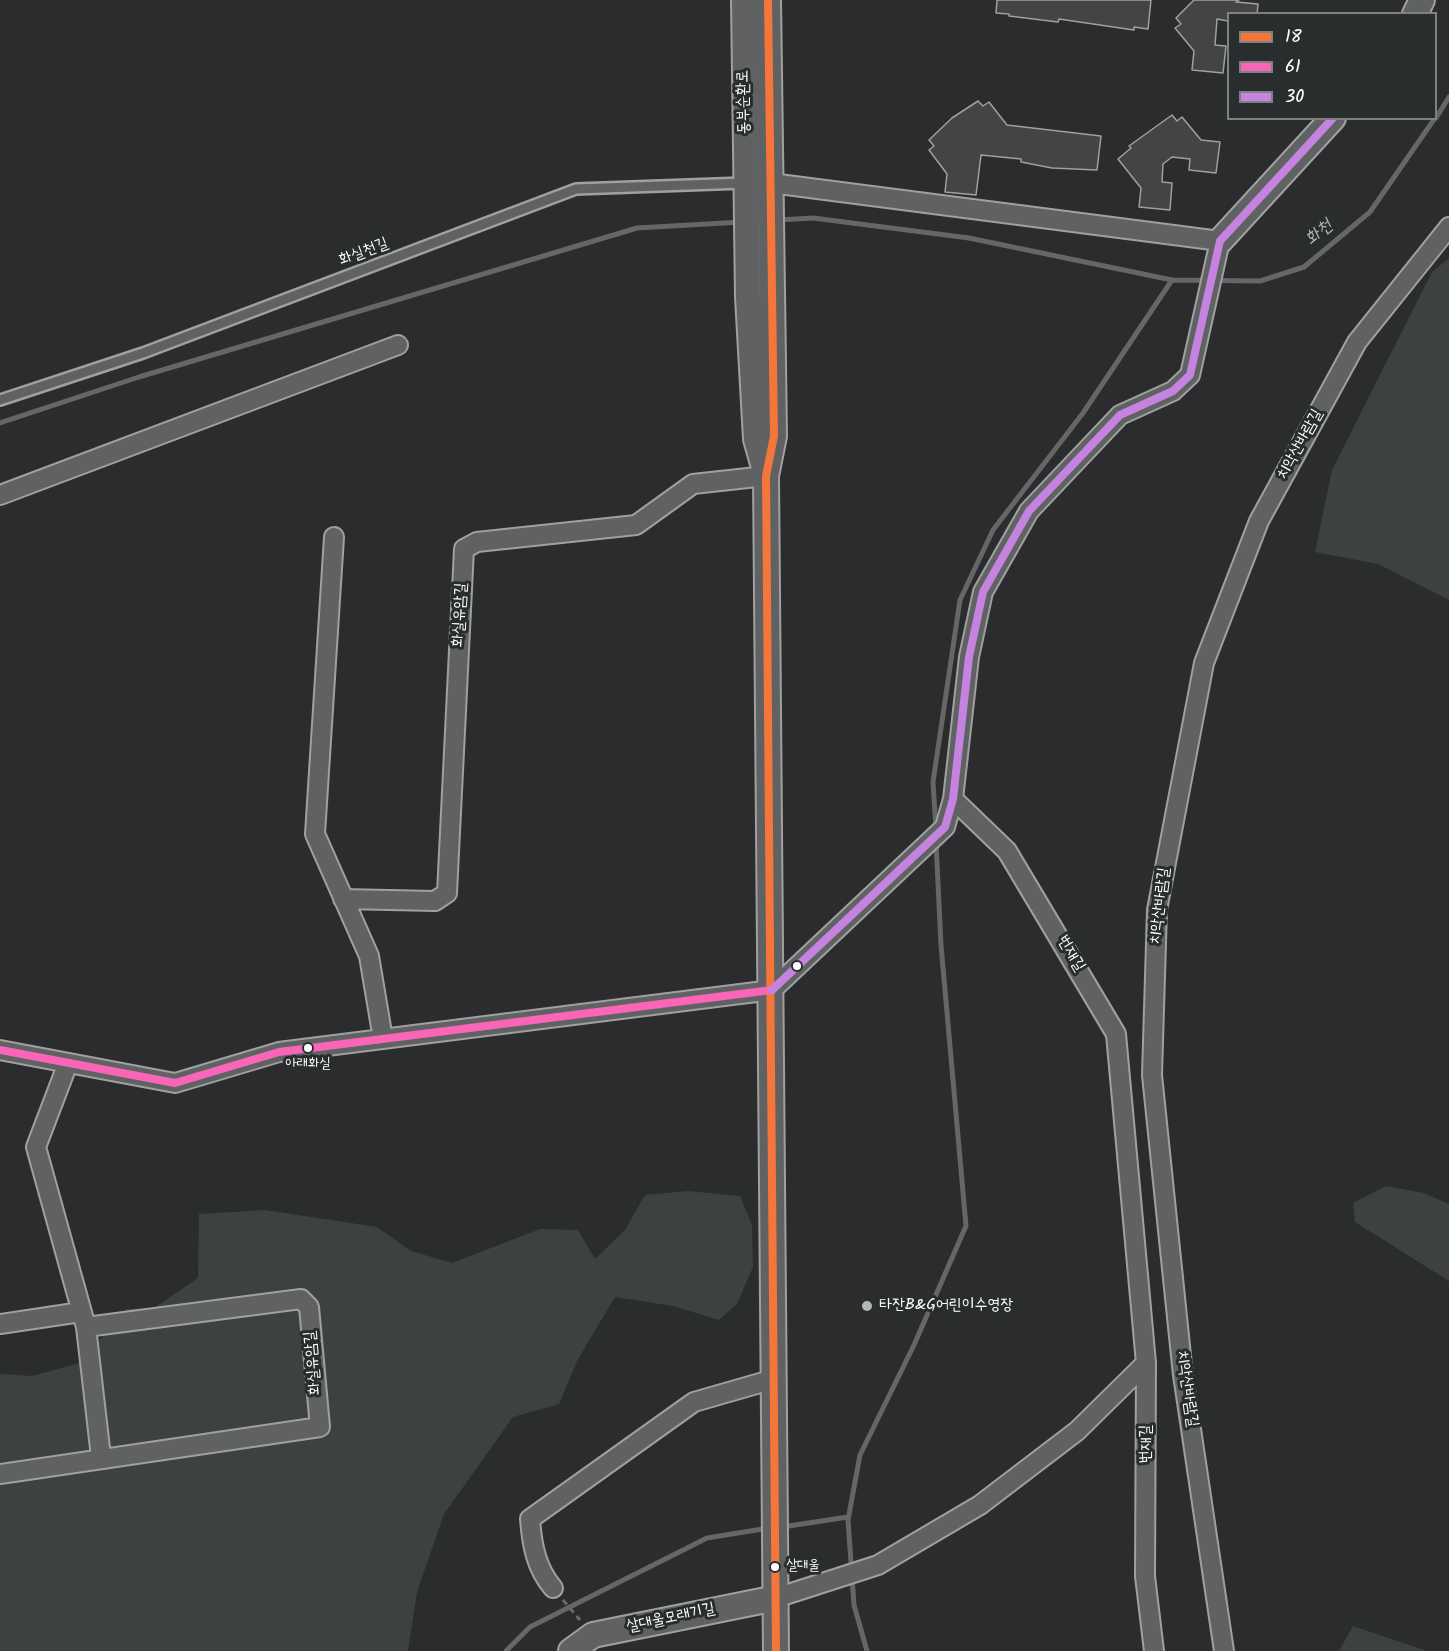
<!DOCTYPE html>
<meta charset="utf-8">
<style>
body{margin:0}
#map{position:relative;width:1449px;height:1651px;overflow:hidden;background:#2b2c2d;font-family:Kalam,sans-serif}
canvas{display:block}
.legend{position:absolute;left:1227px;top:12px;width:210px;height:108px;box-sizing:border-box;background:#2a2d2e;border:2px solid #7f8182;margin:0;padding:8px 10px;list-style:none;font-size:18px;color:#fff}
.legend li{display:flex;align-items:center;gap:12px;height:30px}
.legend b{width:30px;border:2px solid #7f8182}
</style>
<div id="map">
<canvas width="1449" height="1651"></canvas>
<ul class="legend">
<li><b style="height:8px;background:#f5763a"></b>18</li>
<li><b style="height:8px;background:#fa66b7"></b>61</li>
<li><b style="height:8px;background:#c483df"></b>30</li>
</ul>
</div>
<script>
const context = document.querySelector('canvas').getContext('2d');
context.lineJoin = 'round';
function paint(path, color) { context.fillStyle = color; context.fill(path, 'evenodd'); }
function strokePath(path, color, width, dash) { context.strokeStyle = color; context.lineWidth = width; context.lineCap = dash ? 'butt' : 'round'; context.setLineDash(dash || []); context.stroke(path); }
function label(font, color, halo, rows, align = 'center') {
  context.font = font + ' Kalam,"Poor Story",sans-serif'; context.lineWidth = 6; context.setLineDash([]); context.textBaseline = 'middle'; context.strokeStyle = halo; context.fillStyle = color; for (const [text, x, y, turn = 0] of rows) {
    context.save(); context.translate(x, y); context.rotate((+turn || 0) * Math.PI / 180); context.textAlign = isNaN(turn) ? turn : align; if (halo) context.strokeText(text, 0, 0); context.fillText(text, 0, 0); context.restore();
  }
}
paint(new Path2D(`
 M1449,258V600L1378,564L1315,552L1332,470L1432,272Z
 M1386,1186L1424,1193L1449,1204V1281L1355,1222L1353,1203Z
 M688,1191L740,1196L752,1225L753,1267L737,1304L719,1320L673,1306L615,1297L578,1359L559,1404L513,1417L444,1514L417,1592L408,1651H0V1374L32,1376L80,1363L126,1309L154,1308L198,1278L199,1214L265,1210L377,1227L411,1251L452,1263L540,1229L578,1230L595,1259L625,1230L645,1195Z
 M1353,1626L1427,1651H1339Z`), '#3e4142');
strokePath(new Path2D(`
 M1436,118L1449,97
 M778,220L813,218L969,238L1172,280L1260,281L1304,267L1370,212L1435,118
 M0,423L139,377L637,228L742,222
 M936,829L933,782L960,600L993,530L1083,413L1172,280
 M782,1527L848,1517
 M506,1651L530,1627L707,1538L769,1528
 M867,1651L854,1605L848,1520L860,1455L914,1345L966,1226L941,945L936,842`), '#646667', 5);
const building = new Path2D(`
 M997,0H1151L1148,29L1134,27V30L1059,19L1058,22L1009,16V14L996,13Z
 M1194,0H1239L1236,2L1258,4L1257,14H1228V21L1217,19L1215,45L1226,46L1223,73L1192,70L1194,51L1175,28L1181,24L1176,18Z
 M978,101L983,106L989,102L1007,125L1101,136L1097,170L1052,168L1021,162V159L981,155L976,195L945,192L947,174L929,150L934,146L929,140L952,118Z
 M1172,115L1177,121L1182,117L1201,140L1220,142L1216,173L1189,170L1190,159L1172,157L1163,164L1162,182L1172,183L1170,210L1139,207L1141,188L1118,159L1131,148L1129,146Z`);
paint(building, '#434444');
strokePath(building, '#a0a0a0', 1.5);
const lane = new Path2D(`
 M0,400L143,353L576,189L744,183`);
const street = new Path2D(`
 M0,495L398,345
 M334,537L315,834L369,956L383,1039
 M953,799L1007,851L1116,1034L1146,1363L1145,1576L1154,1651
 M343,899L435,901L447,893L464,549L477,542L636,525L693,484L766,476
 M0,1050L175,1083L279,1052L772,990L945,827L953,799L969,657L983,592L1029,511L1120,415L1173,391L1190,375L1220,241L771,183
 M68,1063L36,1147L86,1327L101,1457
 M0,1324L81,1312
 M0,1474L320,1427L309,1307L301,1299L86,1327
 M553,1588C536,1568 532,1545 530,1519L694,1402L774,1379
 M782,1596L878,1565L980,1505L1077,1431L1146,1363
 M1224,1651L1183,1375L1152,1075L1157,910L1204,663L1259,521L1357,342L1449,227`);
const secondary = new Path2D(`
 M744,0L748,297L756,439L765,471
 M768,0L774,436L766,476L776,1651
 M1415,14L1422,0
 M1220,241L1333,118
 M571,1651L593,1635L776,1598`);
strokePath(lane, '#a0a0a0', 14);
strokePath(street, '#a0a0a0', 22);
strokePath(secondary, '#a0a0a0', 28);
strokePath(new Path2D(`
 M563,1600L580,1620`), '#686969', 3, [6, 4.5]);
strokePath(lane, '#606162', 9);
strokePath(street, '#606162', 18);
strokePath(secondary, '#606162', 24);
strokePath(new Path2D(`
 M768,0L774,436L766,476L776,1651`), '#f5763a', 8);
strokePath(new Path2D(`
 M0,1050L175,1083L279,1052L772,990`), '#fa66b7', 8);
strokePath(new Path2D(`
 M772,990L945,827L953,799L969,657L983,592L1029,511L1120,415L1173,391L1190,375L1220,241L1333,118`), '#c483df', 8);
for (const [x, y, r, color] of [
 [797,966,5,"#fff"],
 [308,1048,5,"#fff"],
 [867,1306,6,"#b5b5b6"],
 [775,1567,5,"#fff"]
]) { const dot = new Path2D(); dot.arc(x, y, r, 0, 2 * Math.PI); context.fillStyle = color; context.fill(dot); strokePath(dot, '#2a2d2e', 2); }
label('14px', '#fff', '#2a2d2e', [
 ["아래화실",308,1065],
 ["살대울",786,1567,"left"]
]);
label('16px', '#fff', '#2a2d2e', [
 ["동부순환로",745,102,-91],
 ["화실천길",364,253,-21],
 ["치악산바람길",1301,445,-61],
 ["화실유암길",461,615,-87],
 ["치악산바람길",1161,906,-83],
 ["번재길",1070,954,59],
 ["화실유암길",314,1363,-95],
 ["치악산바람길",1186,1389,82],
 ["번재길",1147,1444,-90],
 ["살대울모래기길",671,1619,-12]
]);
label('16px', '#fff', '#2a2d2e', [
 ["타잔B&G어린이수영장",879,1306]
], 'left');
label('italic 18px', '#b4b6b6', '#2a2d2e', [
 ["화천",1320,234,-40]
]);
</script>
